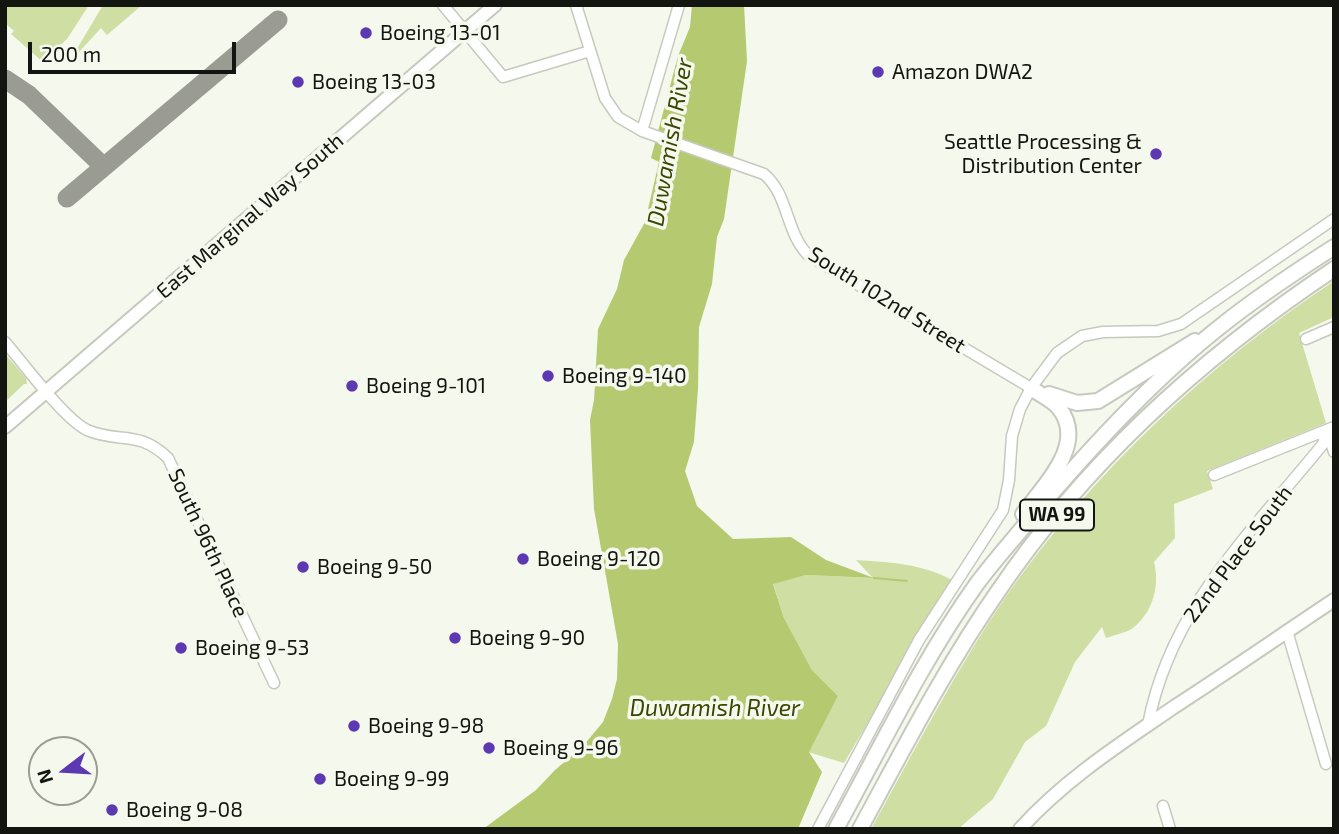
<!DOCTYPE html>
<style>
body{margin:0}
#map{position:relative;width:1339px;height:834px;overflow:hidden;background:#f5f8ec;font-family:"Exo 2",sans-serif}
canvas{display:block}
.frame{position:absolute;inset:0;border:7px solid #131511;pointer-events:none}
.north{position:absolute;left:28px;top:736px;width:70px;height:70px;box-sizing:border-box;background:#f5f8ec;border:2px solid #9b9d94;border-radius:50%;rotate:253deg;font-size:19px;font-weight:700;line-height:28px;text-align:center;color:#131511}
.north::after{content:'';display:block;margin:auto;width:24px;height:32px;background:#5c39b1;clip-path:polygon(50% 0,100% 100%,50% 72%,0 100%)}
.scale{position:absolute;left:28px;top:42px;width:208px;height:32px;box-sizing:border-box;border:4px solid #131511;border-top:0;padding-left:9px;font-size:21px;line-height:24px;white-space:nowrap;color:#131511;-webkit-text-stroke:5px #f5f8ec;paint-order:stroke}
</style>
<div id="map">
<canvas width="1339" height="834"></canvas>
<div class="frame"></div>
<div class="north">N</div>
<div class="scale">200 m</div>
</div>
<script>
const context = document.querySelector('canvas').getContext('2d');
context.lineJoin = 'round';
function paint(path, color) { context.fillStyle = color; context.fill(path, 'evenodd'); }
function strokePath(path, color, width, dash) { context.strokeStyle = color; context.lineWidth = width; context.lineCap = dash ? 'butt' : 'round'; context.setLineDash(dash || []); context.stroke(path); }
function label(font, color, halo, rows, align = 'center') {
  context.font = font + ' "Exo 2",sans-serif'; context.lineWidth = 7; context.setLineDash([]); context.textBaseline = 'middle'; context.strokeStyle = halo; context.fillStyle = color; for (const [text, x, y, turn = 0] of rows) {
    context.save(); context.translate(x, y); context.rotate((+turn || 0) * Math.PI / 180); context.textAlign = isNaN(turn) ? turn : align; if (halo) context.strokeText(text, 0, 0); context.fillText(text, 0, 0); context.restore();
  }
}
paint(new Path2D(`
 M5,5H89L67,39L43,62L11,34L14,31L5,23Z
 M103,5H142L107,35L101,28L68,64Z
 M1334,281V317L1299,333L1326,423L1207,471L1213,489L1174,504L1175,538L1154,562C1160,586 1153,612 1133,628C1126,633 1114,635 1106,638L1102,627L1075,662L1046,726L1025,742L993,799L958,829H871C915,750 956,669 1007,595C1094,471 1208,365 1334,281Z
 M5,354L26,378L27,384H24L5,402Z
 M856,560C888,562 924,564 952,580L844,763L808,752L838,696L812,670L784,618L773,583L806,575L873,578Z`), '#cfdea3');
paint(new Path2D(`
 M692,5H744L747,61L724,219L717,237L712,284L699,327L698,389L694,442L685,471L697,506L733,539L791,537L826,560L874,578L806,575L773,584L784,618L812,670L838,696L809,752L822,772L798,829H483L536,790L555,770L583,746L603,722L612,699L617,679L618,644L594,509L590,420L594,400L598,329L617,289L624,260L645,222L659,162L651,158L678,56L690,27Z`), '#b5ca70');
strokePath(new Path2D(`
 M874,578L907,581`), '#b5ca70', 2);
strokePath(new Path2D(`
 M5,79L29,95L104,167
 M67,198L278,20`), '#9a9c94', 19);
const minor = new Path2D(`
 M443,5L503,77L590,51
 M576,5L605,98L618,117L642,131L764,174C789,195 785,231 808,255L1031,388
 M642,131L679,5
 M1306,339L1334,327
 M5,342C24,364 64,419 87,430C119,444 138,429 168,458L274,683
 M1327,430L1334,452
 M1214,475L1334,427
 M1287,631L1326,764
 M1148,725C1170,608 1251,533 1323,444L1327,430
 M1163,806L1170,829
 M818,829L919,640L1003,510L1009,480L1012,436L1020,409L1031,388L1057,353L1082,336L1103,332L1158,331L1181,324L1334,219`);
const major = new Path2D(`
 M5,427L495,5
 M1020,829C1064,780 1120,744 1174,707C1228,672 1280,636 1334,600`);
const highway = new Path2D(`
 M1049,394L1077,403L1098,401L1195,341
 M1023,514C1043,486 1089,443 1058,407C1052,400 1039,394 1031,388
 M836,829C881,747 922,661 976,585C993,562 1012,541 1030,519C1087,451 1151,381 1221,326C1257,297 1295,272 1334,247
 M860,829C904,748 946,666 999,590C1086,462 1205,355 1334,269`);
strokePath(minor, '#c6c9be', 13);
strokePath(major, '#c6c9be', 16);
strokePath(highway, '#c6c9be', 18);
strokePath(minor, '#fff', 10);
strokePath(major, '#fff', 12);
strokePath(highway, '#fff', 14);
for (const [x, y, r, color] of [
 [366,33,7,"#5c39b1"],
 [878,72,7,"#5c39b1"],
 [298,82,7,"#5c39b1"],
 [1156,154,7,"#5c39b1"],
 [548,376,7,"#5c39b1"],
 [352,386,7,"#5c39b1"],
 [523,559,7,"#5c39b1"],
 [303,567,7,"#5c39b1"],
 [455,638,7,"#5c39b1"],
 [181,648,7,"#5c39b1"],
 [354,726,7,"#5c39b1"],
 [489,748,7,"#5c39b1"],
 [320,779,7,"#5c39b1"],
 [112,810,7,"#5c39b1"]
]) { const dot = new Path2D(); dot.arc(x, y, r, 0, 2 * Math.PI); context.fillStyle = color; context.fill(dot); strokePath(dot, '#f5f8ec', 2.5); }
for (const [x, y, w] of [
 [1057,515,74]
]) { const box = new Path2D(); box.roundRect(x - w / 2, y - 15.5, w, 31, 5); context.fillStyle = '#f5f8ec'; context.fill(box); strokePath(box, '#131511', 2); }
label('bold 19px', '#131511', null, [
 ["WA 99",1057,515]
]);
label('21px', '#131511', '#f5f8ec', [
 ["Boeing 13-01",380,33],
 ["Amazon DWA2",892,72],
 ["Boeing 13-03",312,82],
 ["Seattle Processing &",1142,142,"right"],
 ["Distribution Center",1142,166,"right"],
 ["Boeing 9-140",562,376],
 ["Boeing 9-101",366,386],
 ["Boeing 9-120",537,559],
 ["Boeing 9-50",317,567],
 ["Boeing 9-90",469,638],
 ["Boeing 9-53",195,648],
 ["Boeing 9-98",368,726],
 ["Boeing 9-96",503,748],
 ["Boeing 9-99",334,779],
 ["Boeing 9-08",126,810]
], 'left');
label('21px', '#131511', '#f5f8ec', [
 ["East Marginal Way South",250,216,-41],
 ["South 102nd Street",887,300,32],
 ["South 96th Place",208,543,65],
 ["22nd Place South",1238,554,-53]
]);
label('italic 23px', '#394500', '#f5f8ec', [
 ["Duwamish River",670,142,-80],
 ["Duwamish River",715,708]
]);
</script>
